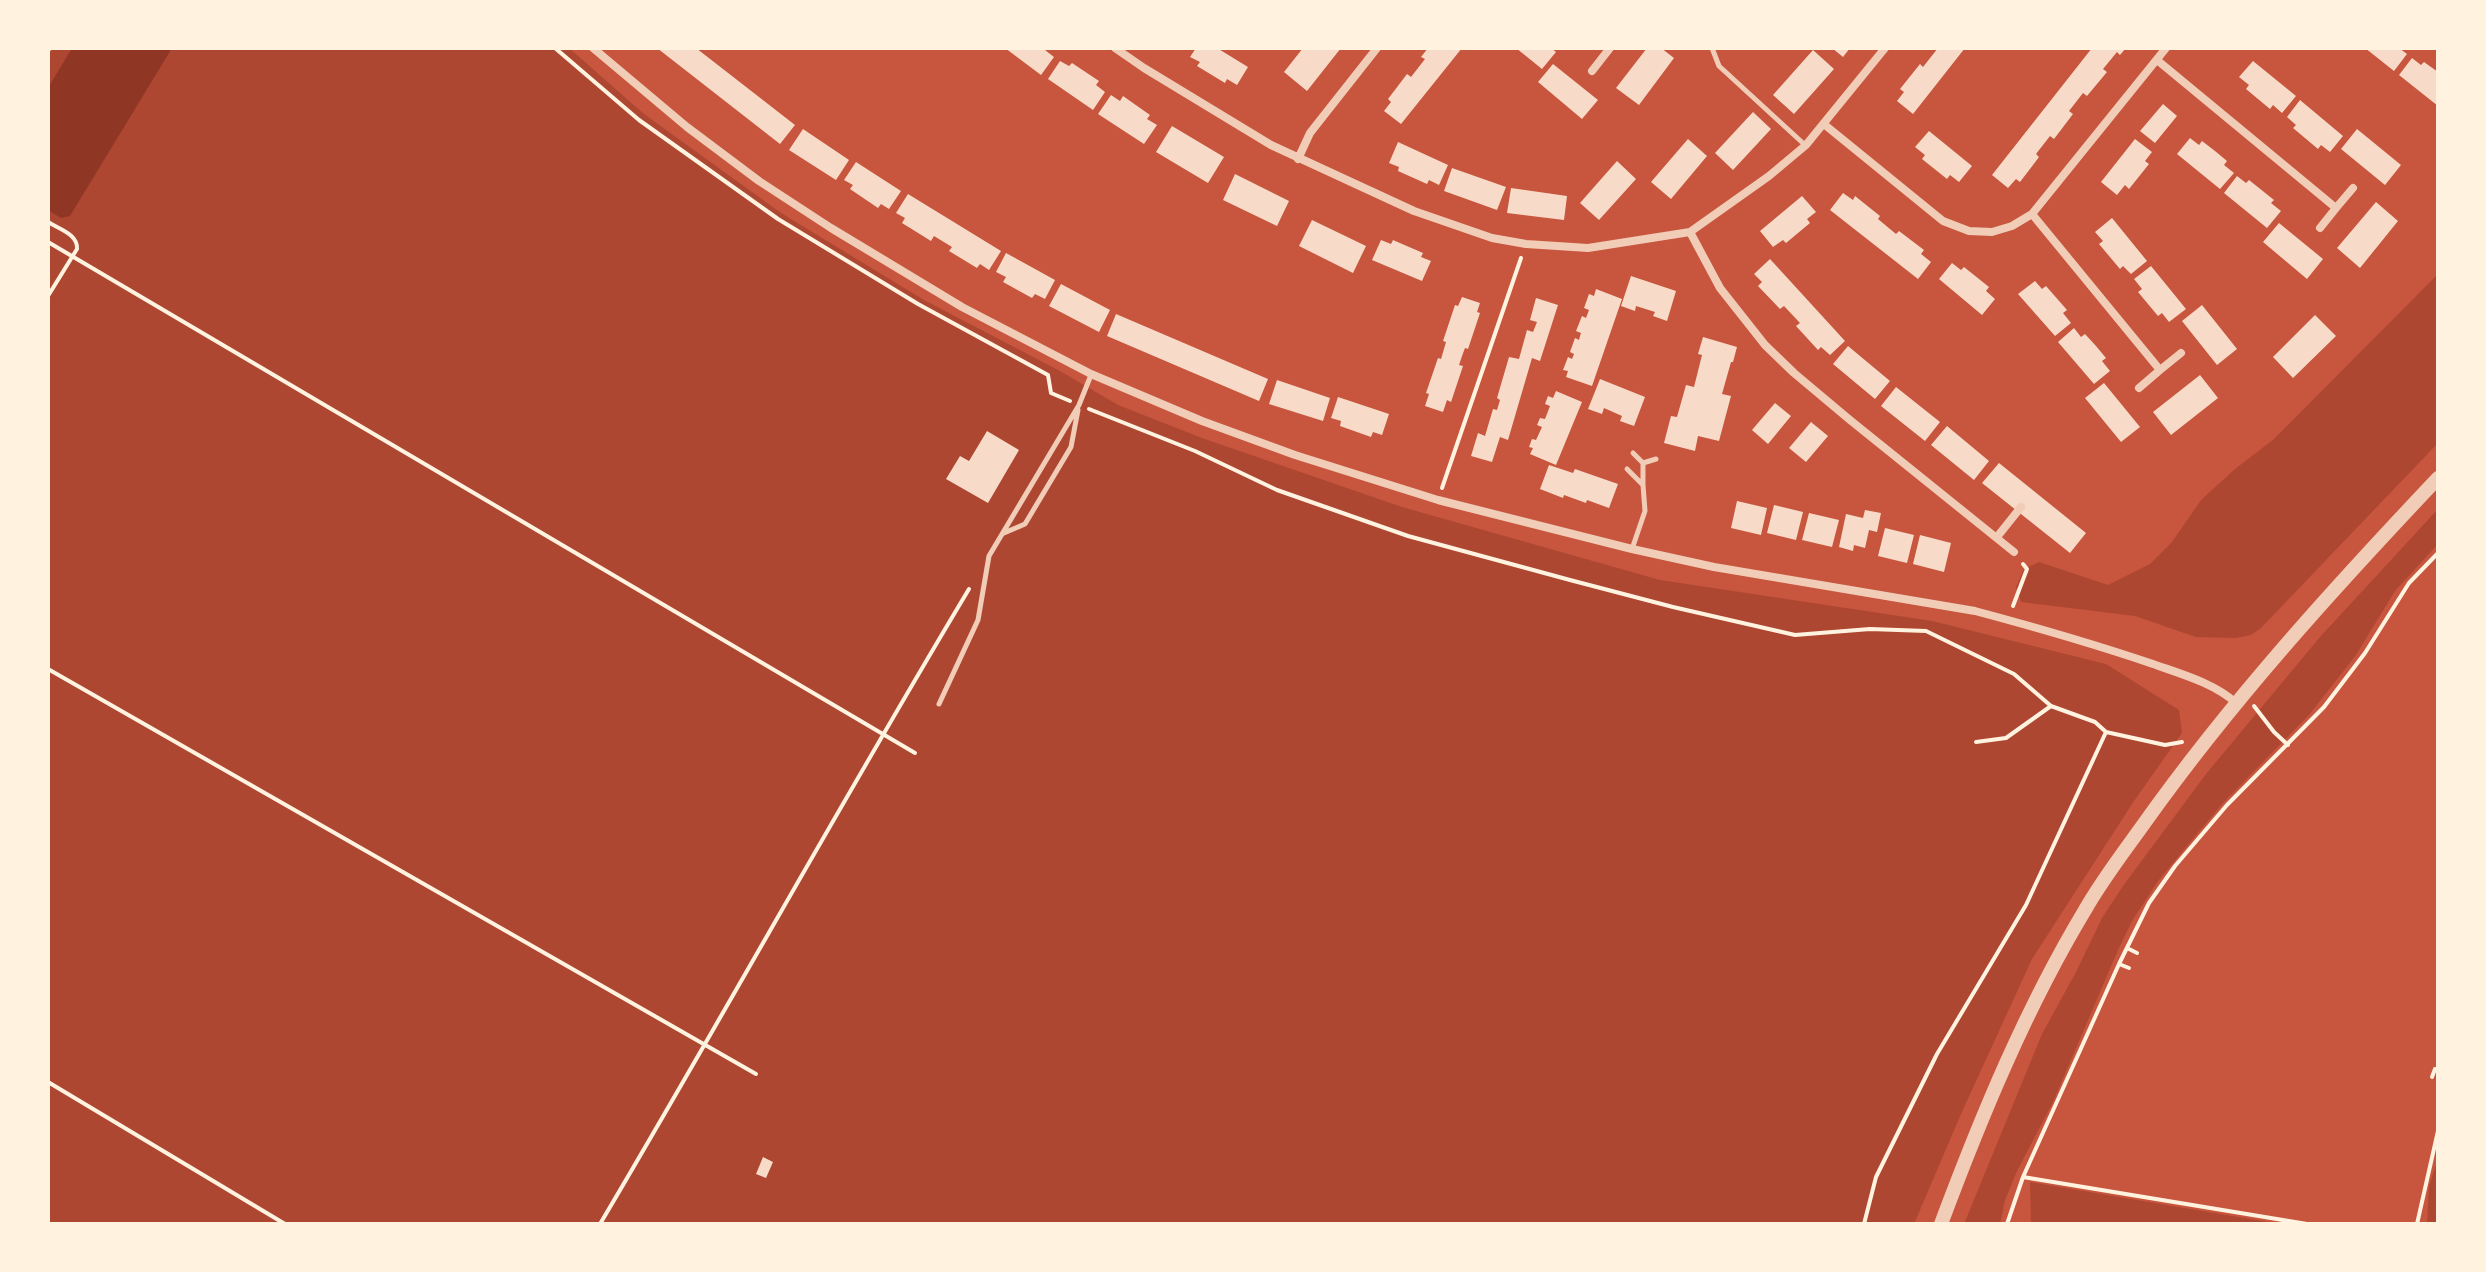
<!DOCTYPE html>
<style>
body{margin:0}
#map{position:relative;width:2486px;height:1272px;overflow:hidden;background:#c8553d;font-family:Raleway,sans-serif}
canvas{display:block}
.frame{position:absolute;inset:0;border:50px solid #fff3e0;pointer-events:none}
</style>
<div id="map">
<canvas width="2486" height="1272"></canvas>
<div class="frame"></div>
</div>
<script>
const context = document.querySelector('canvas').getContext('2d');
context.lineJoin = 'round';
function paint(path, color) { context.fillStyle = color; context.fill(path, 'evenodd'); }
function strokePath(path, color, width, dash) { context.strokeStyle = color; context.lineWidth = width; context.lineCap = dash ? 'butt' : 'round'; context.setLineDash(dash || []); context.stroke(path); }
paint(new Path2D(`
 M48,48H569L644,114L781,213L924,300L1060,371L1118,405L1202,438L1402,507L1660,580L1932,621L2106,664L2179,710L2182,733L2134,801L2032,959L1961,1114L1914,1224H48Z
 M2438,274V443L2261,628L2251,635L2236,638L2196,637L2135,616L2021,602L2016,587L2024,569L2039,562L2108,585L2150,564L2172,542L2201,500L2235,469L2274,439Z
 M2438,509V544L2395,591L2356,655L2309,715L2222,804L2158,881L2132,921L2118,950L2053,1102L2017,1171L2005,1200L2000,1224H1964L2042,1034L2076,972L2102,918L2123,886L2206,774L2320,637Z
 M2438,1159V1224H2427L2429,1186Z
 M2030,1182L2280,1224H2031Z`), '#ae4732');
paint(new Path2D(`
 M72,48H172L70,216L61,218L48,210V88Z`), '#8f3625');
paint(new Path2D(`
 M657,48H696L795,125L780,144Z
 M1005,48H1047L1045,50L1054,57L1041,75Z
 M1196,48H1217L1248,67L1237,85L1227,79L1225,83L1197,66L1200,62L1190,57Z
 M1303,48H1341L1307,91L1284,72Z
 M1428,48H1462L1401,124L1384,111L1391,102L1388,99L1407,74L1411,77L1425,59L1421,57Z
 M1516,48H1551L1556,52L1542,69Z
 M1647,48H1661L1674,58L1639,105L1616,88Z
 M1832,48H1850L1843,57Z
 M1938,48H1965L1913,114L1897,101L1904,92L1900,89L1920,64L1923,67Z
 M2092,48H2126L2120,55L2117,52L2103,69L2107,72L2087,96L2083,93L2069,111L2073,114L2054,139L2050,136L2036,154L2039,157L2030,169L2020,182L2016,179L2008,188L1992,175Z
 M2365,48H2399L2407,54L2394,71Z
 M1813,50L1834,69L1794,114L1773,95Z
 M2412,58L2421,65L2424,62L2438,72V106L2399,75Z
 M1060,61L1069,66L1072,63L1099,81L1096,85L1105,92L1093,110L1048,79Z
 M2253,61L2296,96L2282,113L2273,105L2270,109L2246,89L2249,85L2239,77Z
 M1553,64L1598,100L1582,119L1538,82Z
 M1111,95L1120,101L1123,96L1150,115L1147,119L1157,125L1144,144L1098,114Z
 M2300,100L2343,136L2330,152L2321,145L2318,149L2293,128L2296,125L2287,117Z
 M2163,104L2177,116L2155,143L2140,131Z
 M1753,112L1771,129L1733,170L1715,153Z
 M1172,126L1224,157L1208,183L1156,152Z
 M803,129L849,160L836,180L789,150Z
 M2357,129L2401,165L2385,185L2341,149Z
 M1929,131L1972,166L1959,182L1950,175L1947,179L1922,159L1925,155L1915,147Z
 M2190,138L2199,145L2202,141L2215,151L2227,161L2224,165L2234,173L2220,189L2177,154Z
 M1688,139L1707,156L1671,199L1651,182Z
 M2135,139L2152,152L2145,161L2149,164L2129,189L2125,185L2117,195L2101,182Z
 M1398,142L1448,165L1439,185L1429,180L1427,184L1398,171L1399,167L1389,163Z
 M1617,161L1636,179L1599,220L1580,203Z
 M856,162L901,191L889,209L881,204L878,208L850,189L853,185L844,180Z
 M1452,168L1506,187L1497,210L1444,191Z
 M1235,174L1289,201L1277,226L1223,200Z
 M2237,176L2246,183L2249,180L2274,200L2271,203L2281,211L2267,228L2224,193Z
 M1511,188L1567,196L1564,220L1507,213Z
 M1843,193L1853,200L1855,196L1880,216L1878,219L1896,234L1899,231L1924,250L1921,254L1931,262L1918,279L1830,210Z
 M908,194L1001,251L989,270L980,264L977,268L949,251L952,247L934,236L931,241L902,223L905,218L896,213Z
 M1802,196L1816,212L1807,219L1810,223L1786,243L1783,240L1773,247L1760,231Z
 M2376,202L2398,221L2360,268L2337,248Z
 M2112,218L2147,261L2131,274L2123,266L2120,269L2099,244L2103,241L2095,232Z
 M1312,220L1366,246L1353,273L1299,246Z
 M2279,223L2323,259L2307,279L2263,242Z
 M1381,240L1391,244L1393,240L1423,253L1421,257L1431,261L1422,281L1372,260Z
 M1006,253L1055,280L1045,299L1035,294L1032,298L1003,282L1006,277L996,272Z
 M1770,259L1845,341L1830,355L1821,347L1818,350L1796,326L1800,323L1784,306L1780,309L1758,286L1762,282L1754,274Z
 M1952,263L1961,270L1964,267L1989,287L1986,291L1995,299L1982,315L1939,279Z
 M2151,266L2186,309L2169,322L2162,313L2158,316L2138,292L2142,289L2134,279Z
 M1631,276L1676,291L1667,321L1653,316L1655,312L1636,306L1635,311L1621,306Z
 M2035,281L2042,289L2046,286L2067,310L2063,313L2071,323L2055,336L2018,294Z
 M1061,284L1110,310L1099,332L1049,306Z
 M1596,289L1622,299L1592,386L1566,377L1568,371L1563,370L1568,357L1572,359L1574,354L1570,352L1575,338L1579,340L1580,336L1581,333L1576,331L1582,316L1586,318L1589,310L1584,308L1589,294L1594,296Z
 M1462,297L1480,303L1477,312L1480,313L1468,349L1465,348L1462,356L1459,365L1463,366L1451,402L1447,400L1443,412L1425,406L1429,394L1426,393L1438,358L1441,359L1446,342L1443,341L1455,305L1458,306Z
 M1536,298L1558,305L1540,361L1532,358L1508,440L1500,437L1492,462L1471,456L1478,433L1485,436L1493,409L1497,410L1500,400L1497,398L1509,357L1519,359L1527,330L1533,332L1537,322L1530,320Z
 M2202,305L2237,349L2217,365L2182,321Z
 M1116,314L1268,379L1259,401L1107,336Z
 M2315,315L2336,336L2293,378L2273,357Z
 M2074,328L2081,337L2085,334L2096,346L2106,358L2102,361L2110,371L2094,384L2058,342Z
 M1703,337L1737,347L1733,362H1731L1722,394L1731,396L1719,441L1698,436L1695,451L1664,443L1671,416L1677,417L1686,385L1694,387L1702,355L1698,354Z
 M1848,346L1890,381L1875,399L1833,364Z
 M2200,375L2218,398L2171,435L2153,412Z
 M1600,379L1645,397L1634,426L1620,421L1622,416L1604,408L1602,414L1588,409Z
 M1277,380L1330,398L1323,421L1269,404Z
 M2104,383L2140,427L2121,442L2085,398Z
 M1896,387L1940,422L1925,441L1881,406Z
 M1556,391L1582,402L1556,465L1530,454L1533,448L1529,447L1532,439L1536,440L1542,427L1537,425L1540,418L1545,419L1550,406L1545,404L1548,396L1553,398Z
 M1338,397L1389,414L1382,435L1373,432L1371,437L1340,426L1341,421L1331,418Z
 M1775,403L1791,416L1768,444L1752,430Z
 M1811,422L1828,436L1806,462L1789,448Z
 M1947,426L1989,461L1974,480L1931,445Z
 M987,431L1019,450L988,503L946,479L960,456L969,461Z
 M1999,463L2086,533L2070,553L1982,483Z
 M1549,465L1573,473L1575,469L1618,484L1609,508L1587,500L1586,503L1564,495L1563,498L1540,489Z
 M1737,501L1767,508L1761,535L1731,528Z
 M1774,505L1803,512L1796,540L1767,533Z
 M1865,510L1881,513L1877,532L1869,530L1865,548L1854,545L1853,551L1839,547L1846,514L1863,518Z
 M1809,513L1839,520L1832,547L1802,540Z
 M1885,528L1914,535L1907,563L1878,556Z
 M1920,535L1951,543L1944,572L1913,564Z
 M763,1157L773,1162L766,1178L756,1174Z`), '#f7dbc8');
strokePath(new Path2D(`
 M555,48L639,120L778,219L918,304L1048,375L1051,393L1070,401
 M48,51L50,48
 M48,222C59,229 78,234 77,249L48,296
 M48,242L915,753
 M1089,409L1195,451L1277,490L1408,536L1570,580L1673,607L1795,635L1870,629L1926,631L2014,674L2051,706
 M1442,488L1521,258
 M2013,606L2027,569L2023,564
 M48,669L756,1074
 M2254,706L2274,732L2288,745
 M1976,742L2006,738L2051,706L2095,722L2106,732L2165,745L2182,742
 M2127,948L2137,953
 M2119,964L2129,968
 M2432,1077L2435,1069L2438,1070
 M48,1082L285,1224
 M2023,1177L2307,1224
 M600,1224C725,1013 843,799 969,589
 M1864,1224L1876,1177L1937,1054L2026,905L2106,732
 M2007,1224L2023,1177L2119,964L2149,903L2175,866L2227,805L2324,707L2365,653L2409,583L2438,553
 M2417,1224L2438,1131`), '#fff3e0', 4);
strokePath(new Path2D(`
 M1712,48L1719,66L1805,145
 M1633,453L1643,463V484
 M1643,463L1656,459
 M1627,469L1643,485L1645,511L1632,549
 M1004,533L1025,524L1071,447L1078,410
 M939,704L978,620L989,556L1079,405L1091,375`), '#f1ccb7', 5);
strokePath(new Path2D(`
 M593,48L687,127L759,181L831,228L962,307L1091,374L1202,421L1295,455L1438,500L1632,549L1714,567L1975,611C2035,627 2094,644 2153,664C2181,674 2214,683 2236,703
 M1115,48L1144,68L1271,145L1414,211L1492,238L1526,244L1588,248L1690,232L1769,176L1806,145L1885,48
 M2157,60L2336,208L2320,228
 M1592,71L1610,48
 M1825,125L1943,221L1969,231L1992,232L2012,226L2032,214L2166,48
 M1298,159L1310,133L1377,48
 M2336,208L2353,188
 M2032,214L2160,370L2139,388
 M1690,232L1720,288L1765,345L1794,373L1850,420L2014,552
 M2160,370L2181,353
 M1997,537L2021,507`), '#f1ccb7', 8);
strokePath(new Path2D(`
 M1941,1224C1981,1117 2026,1008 2085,910C2102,880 2123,853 2143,825C2231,701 2334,588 2438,478`), '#f1ccb7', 14);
</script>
